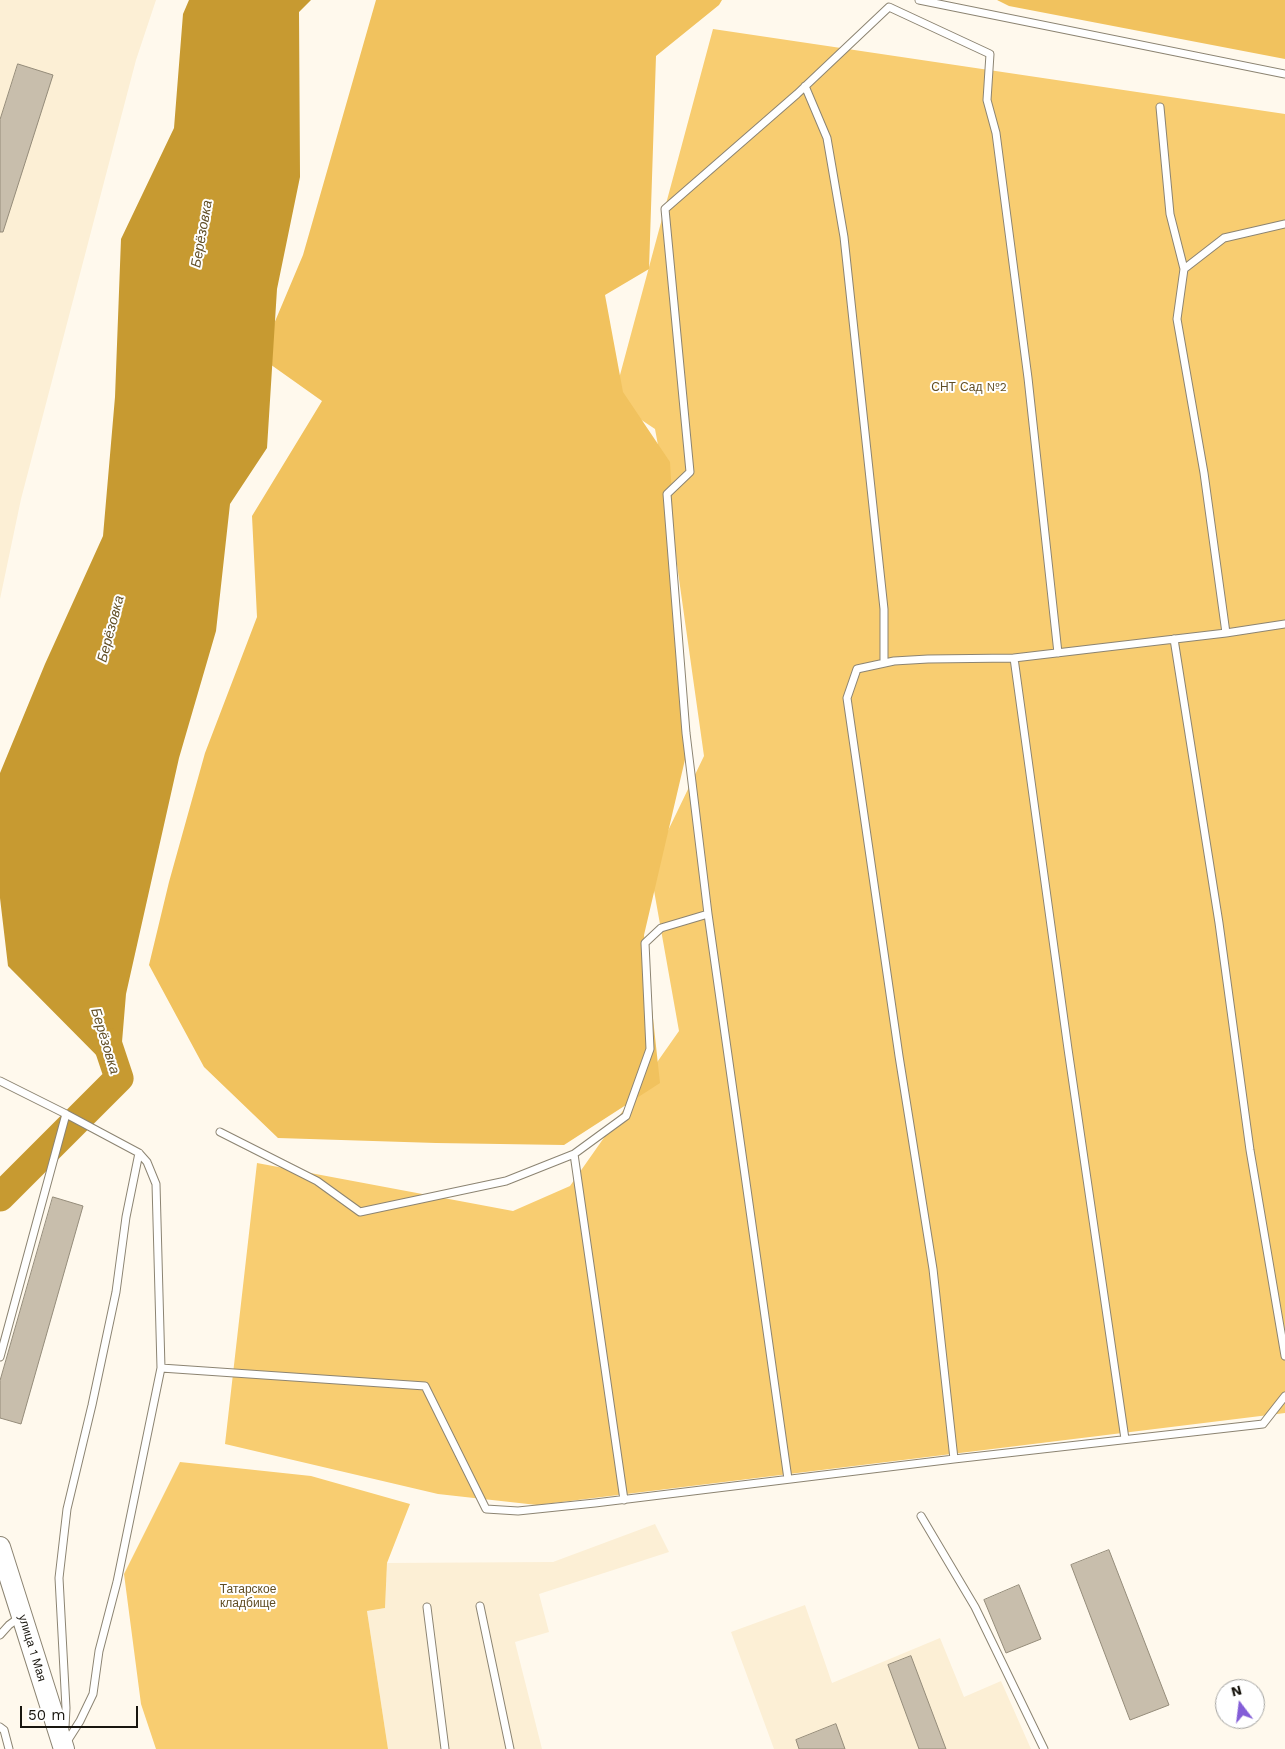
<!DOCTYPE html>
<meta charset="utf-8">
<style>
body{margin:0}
#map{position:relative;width:1285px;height:1749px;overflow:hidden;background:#fff9ed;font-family:"Work Sans",sans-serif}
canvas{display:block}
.north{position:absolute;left:1215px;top:1679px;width:50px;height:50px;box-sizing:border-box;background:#fff;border:1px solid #a3a29f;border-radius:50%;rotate:345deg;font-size:14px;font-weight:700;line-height:20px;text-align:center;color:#19160f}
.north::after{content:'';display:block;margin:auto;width:18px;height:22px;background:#835dd7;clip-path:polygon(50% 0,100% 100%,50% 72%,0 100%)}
.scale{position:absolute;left:20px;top:1706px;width:118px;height:22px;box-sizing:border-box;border:2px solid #19160f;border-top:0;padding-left:6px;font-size:15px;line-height:18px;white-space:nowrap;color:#19160f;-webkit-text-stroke:4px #fff;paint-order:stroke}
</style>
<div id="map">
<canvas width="1285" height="1749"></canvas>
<div class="north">N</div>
<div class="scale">50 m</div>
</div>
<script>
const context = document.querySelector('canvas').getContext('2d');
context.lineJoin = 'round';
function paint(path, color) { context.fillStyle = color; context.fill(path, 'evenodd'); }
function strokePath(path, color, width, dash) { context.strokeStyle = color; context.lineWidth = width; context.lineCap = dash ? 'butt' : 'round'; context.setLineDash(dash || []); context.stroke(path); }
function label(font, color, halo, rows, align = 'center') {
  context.font = font + ' "Work Sans",sans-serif'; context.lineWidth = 4; context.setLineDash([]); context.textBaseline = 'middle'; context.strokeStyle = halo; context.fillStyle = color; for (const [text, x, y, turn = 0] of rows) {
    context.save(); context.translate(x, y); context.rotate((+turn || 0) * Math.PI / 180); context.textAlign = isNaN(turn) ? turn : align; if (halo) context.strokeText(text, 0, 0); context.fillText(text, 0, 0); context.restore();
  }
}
paint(new Path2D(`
 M0,0H156L136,60L21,499L0,599Z
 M655,1524L669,1552L539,1594L549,1632L515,1642L542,1749H388L367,1611L385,1608L387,1563L553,1562Z
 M805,1605L832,1683L940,1638L964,1697L1001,1681L1031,1749H774L731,1632Z`), '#fcefd5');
paint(new Path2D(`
 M713,29L1285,114V1413L537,1505L438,1494L225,1444L257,1163L513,1211L570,1186L679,1031L650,868L704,756L667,494L655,429L613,401Z
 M180,1462L311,1476L410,1504L387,1563L385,1608L367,1611L388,1749H156L141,1704L124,1574Z`), '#f8cd71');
paint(new Path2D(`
 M376,0H722L719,5L656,56L649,269L605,295L623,392L670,462L687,751L644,935L660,1083L564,1145L436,1143L278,1138L204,1067L149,965L169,882L205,753L257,617L252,516L322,401L260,357L303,255Z
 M997,0H1285V59L1009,6Z`), '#f1c25e');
paint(new Path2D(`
 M189,0H311L299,12L300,177L277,289L267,448L230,504L216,631L179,758L126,994L119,1078L8,966L0,898V773L45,664L103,536L115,397L121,239L174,128L183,14Z`), '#c79a31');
strokePath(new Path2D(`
 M0,1197L119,1078L107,1042`), '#c79a31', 29);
const building = new Path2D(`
 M18,64L53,75L3,232H0V120Z
 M53,1197L83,1206L21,1424L0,1418V1381Z
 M1109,1550L1169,1705L1130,1720L1071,1565Z
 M1019,1585L1041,1639L1006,1653L984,1600Z
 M911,1656L946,1749H919L888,1665Z
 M836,1724L845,1749H799L796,1740Z`);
paint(building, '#c8beac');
strokePath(building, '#958c7a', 1);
const service = new Path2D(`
 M919,0L1285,74
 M805,86L827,138L844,237L884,609V663
 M1160,107L1170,214L1184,269
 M1285,624L1226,633L1014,658L928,659L894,661L857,669L847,698L899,1056L933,1269L954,1459L1263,1424L1285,1396
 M1226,633L1204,473L1177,319L1184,269L1224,238L1285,224
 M1174,639L1219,923L1250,1150L1285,1356
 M1014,658L1068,1049L1125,1439
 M708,914L788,1479
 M0,1081L66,1114
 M220,1132L317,1181L360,1212L506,1181L574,1154
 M0,1357L66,1114L139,1153L147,1162L156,1184L161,1368L117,1582L99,1651L93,1694L80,1721L66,1743
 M161,1368L425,1386L486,1509L518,1511L595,1503L954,1459
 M624,1500L574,1154L626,1116L650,1049L645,943L661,928L708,914L686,733L667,494L690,472L665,209L797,94L889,7L990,54L987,100L996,133L1028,378L1058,653
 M921,1516L975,1607L1044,1749
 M480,1606L510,1749
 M427,1607L445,1749
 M0,1635L9,1625L20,1617
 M0,1727L4,1730L9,1749
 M65,1727L66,1708L59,1578L67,1509L92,1405L116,1292L126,1217L139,1153`);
const secondary = new Path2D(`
 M0,1547L64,1749`);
strokePath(service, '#8c8472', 9);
strokePath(secondary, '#8c8472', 22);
strokePath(service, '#fff', 7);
strokePath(secondary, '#fff', 20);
label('12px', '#614e24', '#fff', [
 ["СНТ Сад №2",969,387],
 ["Татарское",248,1589],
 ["кладбище",248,1603]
]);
label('12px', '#19160f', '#fff', [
 ["улица 1 Мая",32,1648,73]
]);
label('italic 14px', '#624f26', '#fff', [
 ["Берёзовка",202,234,-80],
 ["Берёзовка",111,629,-75],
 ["Берёзовка",105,1041,73]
]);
</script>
